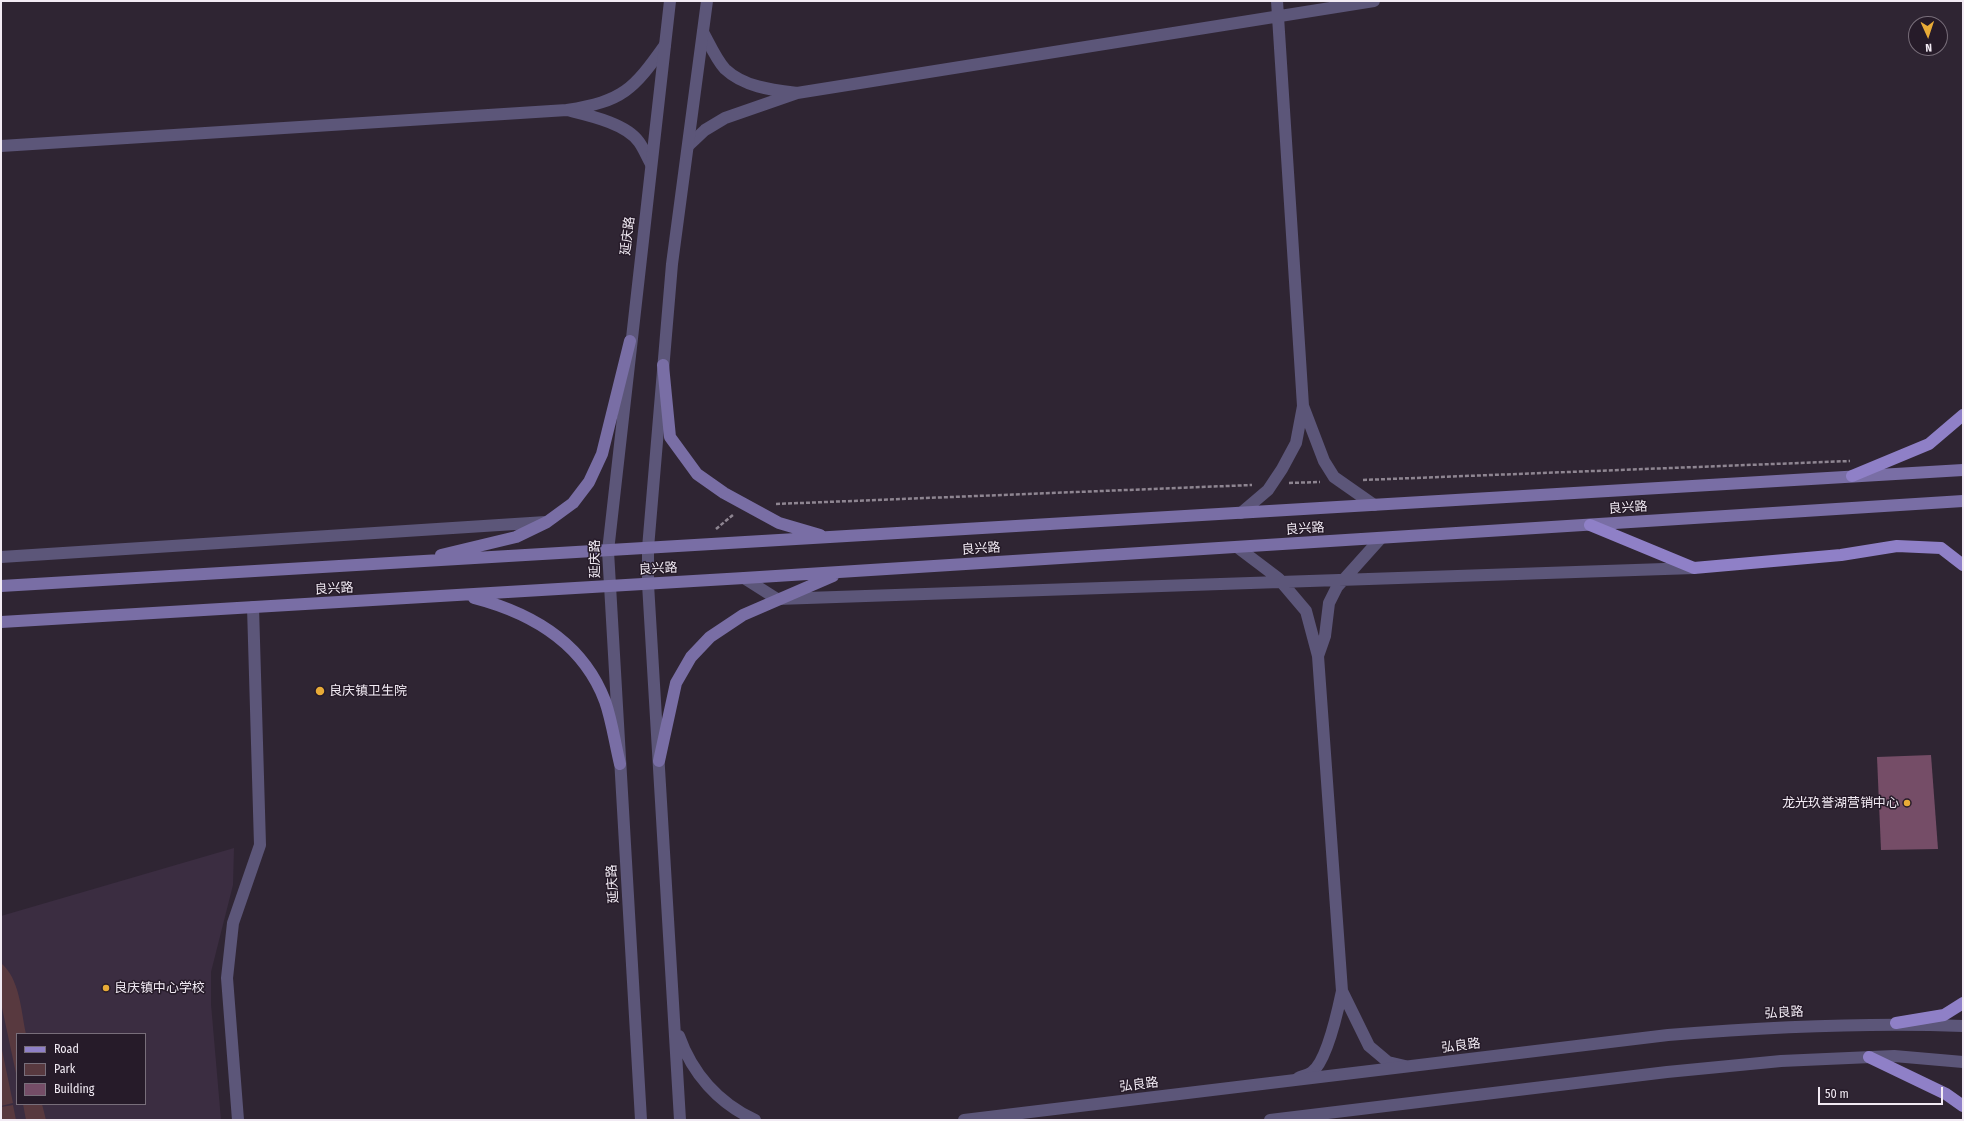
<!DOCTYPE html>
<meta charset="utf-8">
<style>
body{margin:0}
#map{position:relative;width:1964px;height:1121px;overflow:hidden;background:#2f2533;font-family:"Fira Sans Condensed",sans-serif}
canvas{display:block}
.frame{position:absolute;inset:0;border:2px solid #f2ebf4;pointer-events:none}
.legend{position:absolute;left:16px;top:1033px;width:130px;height:72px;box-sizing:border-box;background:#261b29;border:1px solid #786e7a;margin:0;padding:5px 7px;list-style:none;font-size:12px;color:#f2ebf4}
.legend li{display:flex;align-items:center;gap:8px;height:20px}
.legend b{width:20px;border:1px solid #786e7a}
.north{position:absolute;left:1908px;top:16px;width:40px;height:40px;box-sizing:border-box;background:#261b29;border:1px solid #786e7a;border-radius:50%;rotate:177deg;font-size:11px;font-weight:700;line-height:16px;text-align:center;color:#f2ebf4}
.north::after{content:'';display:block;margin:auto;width:14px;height:18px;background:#e8ab37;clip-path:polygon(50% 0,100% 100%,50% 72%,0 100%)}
.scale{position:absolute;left:1818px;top:1087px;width:125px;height:18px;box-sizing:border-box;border:2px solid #f2ebf4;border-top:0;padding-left:5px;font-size:12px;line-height:14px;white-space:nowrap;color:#f2ebf4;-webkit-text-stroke:3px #261b29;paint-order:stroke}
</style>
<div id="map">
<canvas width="1964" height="1121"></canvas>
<div class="frame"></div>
<ul class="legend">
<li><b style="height:5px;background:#8f80c7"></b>Road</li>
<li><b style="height:11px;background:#58393f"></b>Park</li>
<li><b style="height:11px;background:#754d67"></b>Building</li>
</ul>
<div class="north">N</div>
<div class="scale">50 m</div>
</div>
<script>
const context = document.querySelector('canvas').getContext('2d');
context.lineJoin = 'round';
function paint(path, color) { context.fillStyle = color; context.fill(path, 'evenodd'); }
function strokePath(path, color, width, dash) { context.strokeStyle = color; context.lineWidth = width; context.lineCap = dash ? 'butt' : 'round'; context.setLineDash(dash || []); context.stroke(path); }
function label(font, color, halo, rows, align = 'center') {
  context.font = font + ' "Fira Sans Condensed","Noto Sans SC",sans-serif'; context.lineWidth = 3; context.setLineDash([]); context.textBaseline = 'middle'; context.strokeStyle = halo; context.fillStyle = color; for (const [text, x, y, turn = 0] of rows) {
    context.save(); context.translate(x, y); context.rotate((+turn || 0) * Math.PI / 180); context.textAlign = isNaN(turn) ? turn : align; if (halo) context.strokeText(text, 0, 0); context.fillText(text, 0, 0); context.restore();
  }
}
paint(new Path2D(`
 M234,848L233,885L211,972V1004L221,1120H1V916ZM17,1034H145V1104H17Z`), '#3b2d41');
paint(new Path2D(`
 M1,963C20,979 21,1011 26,1034H17V1078L1,1003Z
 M1,1045L13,1103L1,1106Z
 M23,1104H42L46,1120H26Z
 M13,1105L16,1120H1V1107Z`), '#58393f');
paint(new Path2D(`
 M1931,755L1938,849L1881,850L1877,757Z`), '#754d67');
strokePath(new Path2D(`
 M1363,480L1850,461
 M1289,483L1320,482
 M776,504L1252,485
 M716,529L734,514`), '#8e8591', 2.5, [4, 2]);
strokePath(new Path2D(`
 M1277,1L1303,406
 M797,93L1374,1
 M1,146L567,110
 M688,146L705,130L725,118L797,93C772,90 744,87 725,69C716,59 709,43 703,32
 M651,164C647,157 644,149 639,142C626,123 587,115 567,110C623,101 633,90 665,45
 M1241,513L1268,490L1282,469L1296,443L1303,406L1324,461L1334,477L1374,505
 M1237,547L1278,578L1306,611L1318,656L1325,636L1329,603L1337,587L1381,538
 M1,557L546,522
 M744,578L777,599L1694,568
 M1318,656L1342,991
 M1298,1078C1302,1076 1308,1075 1312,1072C1327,1061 1338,1010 1342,991L1369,1046L1388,1062L1405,1066
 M238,1120L227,978L233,923L260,845L253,607`), '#5c5679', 12);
strokePath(new Path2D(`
 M679,1036C692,1073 718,1103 755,1120
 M641,1120L608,551L670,1
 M680,1120L648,584V548L672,264L707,1
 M964,1120L1668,1035C1767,1027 1864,1022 1963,1026
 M1270,1120L1667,1072L1781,1061L1894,1056L1963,1062`), '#5c5679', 12);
strokePath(new Path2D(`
 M663,365L670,437L697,474L724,493L779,523L820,535
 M441,555L516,537L547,522L573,503L589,482L602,454L630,341
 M1,586L1963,470
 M474,598C532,613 583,643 605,701C612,721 615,744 620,764
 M1,622L744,578L1963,501
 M659,761L676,683L691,657L710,637L743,615L833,576`), '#796ea5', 12);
strokePath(new Path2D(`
 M1852,476L1929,444L1963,415
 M1590,525L1694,568L1841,555L1897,546L1941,548L1963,565
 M1896,1023L1944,1015L1963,1003
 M1869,1057L1946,1094L1963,1106`), '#8f80c7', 12);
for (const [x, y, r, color] of [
 [320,691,5,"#e8ab37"],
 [1907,803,4,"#e8ab37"],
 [106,988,4,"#e8ab37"]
]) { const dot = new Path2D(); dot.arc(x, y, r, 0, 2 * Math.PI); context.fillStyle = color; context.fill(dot); strokePath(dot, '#261b29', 1.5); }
label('13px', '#f2ebf4', '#261b29', [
 ["延庆路",628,236,-83],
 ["良兴路",1628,508,-4],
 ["良兴路",1305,529,-4],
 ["良兴路",981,549,-4],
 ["延庆路",595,559,-90],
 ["良兴路",658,569,-3],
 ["良兴路",334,589,-3],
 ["延庆路",613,884,-93],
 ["弘良路",1784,1013,-3],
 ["弘良路",1461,1046,-7],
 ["弘良路",1139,1085,-7]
]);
label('13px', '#f2ebf4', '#261b29', [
 ["良庆镇卫生院",329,691],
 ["龙光玖誉湖营销中心",1899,803,"right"],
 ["良庆镇中心学校",114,988]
], 'left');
</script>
